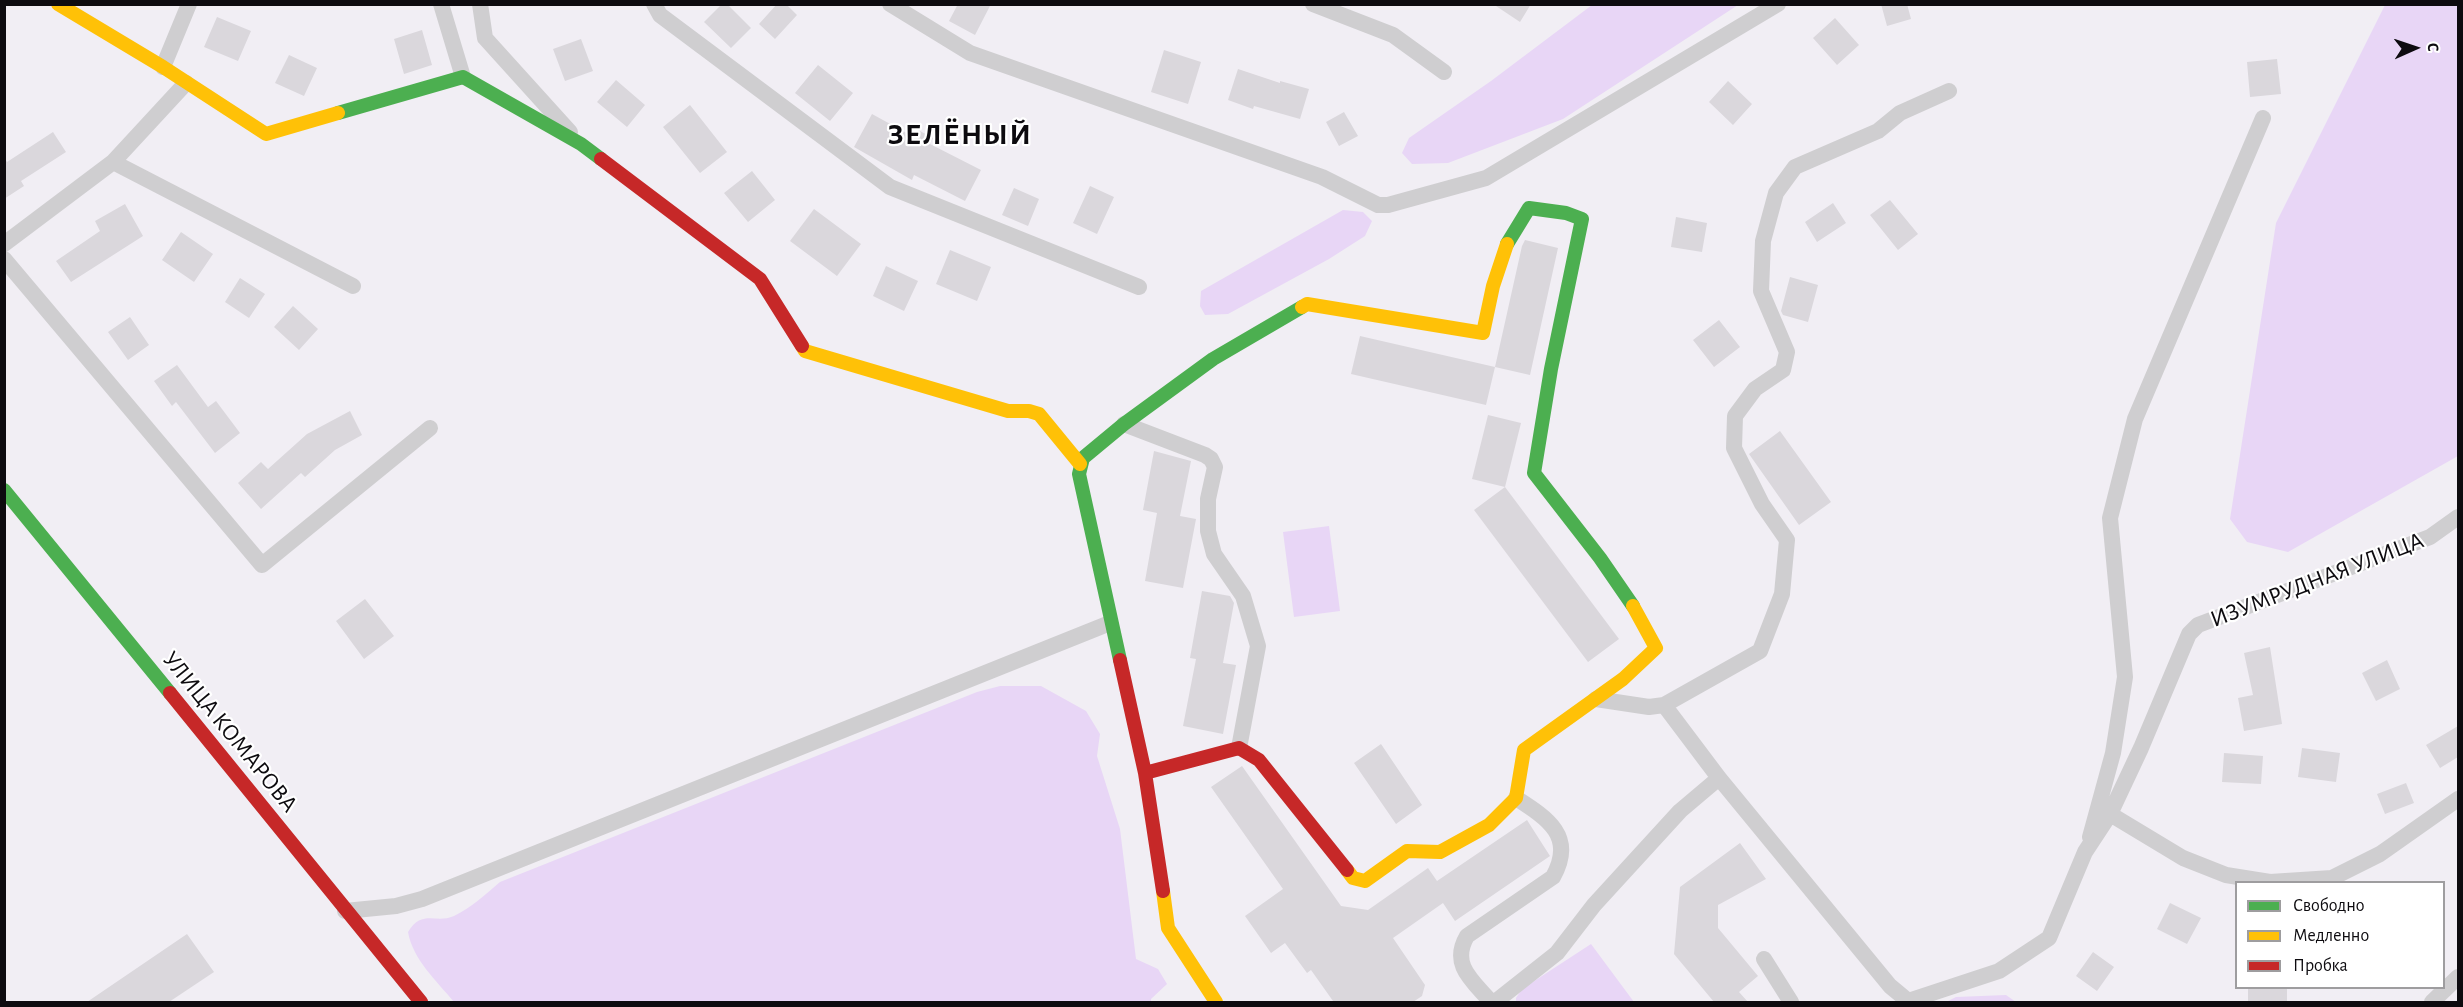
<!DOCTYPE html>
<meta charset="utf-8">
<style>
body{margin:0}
#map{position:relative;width:2463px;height:1007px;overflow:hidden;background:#f1eef4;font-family:"Alegreya Sans",sans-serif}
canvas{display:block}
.frame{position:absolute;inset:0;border:6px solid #0d0b0f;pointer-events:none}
.legend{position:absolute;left:2235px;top:881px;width:210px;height:108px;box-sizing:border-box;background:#fff;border:2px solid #9e9d9f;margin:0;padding:8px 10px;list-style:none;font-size:18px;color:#0d0b0f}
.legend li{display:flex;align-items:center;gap:12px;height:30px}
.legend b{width:30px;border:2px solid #9e9d9f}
.north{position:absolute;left:2385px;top:18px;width:60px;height:60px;-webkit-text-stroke:4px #fff;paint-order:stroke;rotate:87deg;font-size:16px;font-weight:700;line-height:24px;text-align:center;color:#0d0b0f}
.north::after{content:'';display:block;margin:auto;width:21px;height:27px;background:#0d0b0f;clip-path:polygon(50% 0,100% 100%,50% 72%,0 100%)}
</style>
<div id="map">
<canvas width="2463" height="1007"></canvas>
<div class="frame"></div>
<ul class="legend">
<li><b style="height:8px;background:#4caf50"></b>Свободно</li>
<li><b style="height:8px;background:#ffc107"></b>Медленно</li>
<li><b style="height:8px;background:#c62828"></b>Пробка</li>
</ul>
<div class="north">С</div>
</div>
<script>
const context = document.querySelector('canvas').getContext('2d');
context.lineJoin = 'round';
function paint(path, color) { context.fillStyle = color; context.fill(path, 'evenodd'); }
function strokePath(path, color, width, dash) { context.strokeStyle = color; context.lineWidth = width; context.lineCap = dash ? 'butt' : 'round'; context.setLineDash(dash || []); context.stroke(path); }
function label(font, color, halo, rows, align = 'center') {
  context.font = font + ' "Alegreya Sans",sans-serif'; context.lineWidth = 4.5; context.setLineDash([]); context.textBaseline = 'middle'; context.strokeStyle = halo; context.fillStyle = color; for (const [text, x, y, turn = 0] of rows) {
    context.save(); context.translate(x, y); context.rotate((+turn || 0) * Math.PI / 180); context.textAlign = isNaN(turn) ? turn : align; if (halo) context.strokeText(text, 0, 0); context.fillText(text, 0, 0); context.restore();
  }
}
paint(new Path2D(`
 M1592,5H1738L1563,119L1448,163L1412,164L1402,153L1409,138L1491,81Z
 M2385,5H2458V456L2288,552L2247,542L2230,519L2276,223Z
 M1343,210L1363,212L1372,221L1365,236L1329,259L1228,314L1205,315L1200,306L1201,291Z
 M1329,526L1340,611L1294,617L1283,532Z
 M1000,686H1041L1086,711L1100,734L1097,756L1120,829L1136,959L1158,969L1167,984L1151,999V1002H454C437,981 413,960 408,932C422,909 436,924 454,916C472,907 485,895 500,882L977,692Z
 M1591,944L1634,1002H1516V998L1522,989Z
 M2006,995L2016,1002H1946L1956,997Z`), '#e8d6f6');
paint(new Path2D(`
 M722,4H727L751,28L731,48L704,22Z
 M777,4H786L797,15L775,39L759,24Z
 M958,4H991L975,35L949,21Z
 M1493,4H1531L1520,22Z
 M1881,4H1907L1911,19L1887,26Z
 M217,17L251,31L238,61L204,47Z
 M1835,18L1859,45L1837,65L1813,38Z
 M422,30L432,65L404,74L394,39Z
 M581,39L593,71L565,81L553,49Z
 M1164,50L1201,62L1188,104L1151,92Z
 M289,55L317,68L304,96L275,83Z
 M2277,59L2281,94L2250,97L2247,62Z
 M818,65L853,93L830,121L795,93Z
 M1238,69L1280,83V81L1309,89L1300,119L1254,106L1253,109L1228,100Z
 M616,80L645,105L627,127L597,102Z
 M1728,81L1752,104L1733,125L1709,102Z
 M690,105L727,152L700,173L663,127Z
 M1344,112L1358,136L1339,146L1326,122Z
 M872,114L914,137L918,130L933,138L930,144L981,170L965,201L914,175L912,180L854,147Z
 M53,132L66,152L21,181L24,186L4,199V158L7,162Z
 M752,171L775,200L748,222L724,193Z
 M1090,186L1114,197L1097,234L1073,223Z
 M1014,188L1039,199L1028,226L1002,215Z
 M1890,200L1918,234L1898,250L1870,215Z
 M1833,203L1846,223L1817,242L1805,222Z
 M125,204L143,236L71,282L56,261L100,231L95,221Z
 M814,209L861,244L837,276L790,241Z
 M1676,217L1707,223L1702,252L1671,247Z
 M181,232L213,254L194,282L162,260Z
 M1525,240L1558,248L1530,375L1495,367L1522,246Z
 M950,250L991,267L977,301L936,284Z
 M886,266L918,281L904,311L873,296Z
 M1790,277L1818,285L1808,322L1783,315L1781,311Z
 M240,278L265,294L249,318L225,302Z
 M293,306L318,329L299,350L274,327Z
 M130,317L149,345L128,360L108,332Z
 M1719,320L1740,347L1714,367L1693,340Z
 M1360,336L1495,367L1486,405L1351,374Z
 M177,365L208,407L216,401L240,433L215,453L176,402L172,406L154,381Z
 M350,411L362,435L335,450L305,477L301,473L261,509L238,483L261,462L268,469L307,434Z
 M1488,415L1521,423L1505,487L1472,479Z
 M1780,431L1831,502L1799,525L1749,454Z
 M1154,451L1191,461L1180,516L1196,519L1183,588L1145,581L1157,513L1143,510Z
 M1505,487L1619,639L1588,662L1474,510Z
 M1202,591L1230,596L1234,603L1223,663L1236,665L1223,734L1183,726L1196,659L1190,658Z
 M365,599L394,636L364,659L336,621Z
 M2270,647L2282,724L2244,731L2238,698L2253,695L2244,653Z
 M2387,660L2400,689L2376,701L2362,673Z
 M2458,726V757L2440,768L2426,745Z
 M1381,744L1422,805L1396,824L1354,763Z
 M2302,748L2340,753L2336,782L2298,777Z
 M2224,753L2263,756L2261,784L2222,782Z
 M1242,766L1341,906L1368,910L1428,868L1437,881L1527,820L1550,856L1455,921L1443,903L1393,938L1425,985L1422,996L1413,1002L1333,1001L1311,970L1307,973L1285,943L1271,953L1245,916L1283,889L1211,787Z
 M2406,783L2414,803L2385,814L2377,794Z
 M1740,843L1766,879L1718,905V928L1758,976L1739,992L1748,1002H1714L1674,954L1680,887Z
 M2170,903L2201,918L2187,944L2157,929Z
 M187,934L214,972L169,1002H87Z
 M2093,952L2114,967L2097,991L2076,976Z
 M2248,987H2287V1002H2248Z`), '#dad7dc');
strokePath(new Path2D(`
 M441,4L463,77
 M480,4L485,38L570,132
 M654,4L660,15L890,187L1139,287
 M890,4L970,53L1322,177L1378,205H1388L1486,178L1778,4
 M1313,4L1393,35L1444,72
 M163,67L189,4
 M113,162L353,286
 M4,244L113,162L186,83
 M4,259L262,565L430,428
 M1124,424L1205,455L1211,459L1215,467L1208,499V531L1214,554L1243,596L1258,646L1239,748
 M1596,699L1649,707L1664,705L1760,651L1782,594L1787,540L1762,504L1734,448L1735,416L1755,389L1783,370L1787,352L1761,291L1763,241L1776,193L1795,167L1878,131L1900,113L1949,91
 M1664,705L1719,778L1890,986L1908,1001L1999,971L2049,938L2085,852L2110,814L2183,858L2226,875L2270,882L2332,878L2380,854L2458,799
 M2110,814L2141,748L2189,634L2198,625L2430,537L2458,517
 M2090,837L2113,753L2125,677L2110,518L2135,419L2263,118
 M345,911L396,906L422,899L1110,623
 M1764,959L1791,1002
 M1491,1002C1473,981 1450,965 1467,936L1553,877C1576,836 1547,818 1516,798
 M1495,1002L1557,953L1594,905L1680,811L1719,778
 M2432,1002L2458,977`), '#cfced0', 16);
strokePath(new Path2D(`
 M338,113L463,77L581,144L601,159
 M1507,244L1529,208L1566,213L1582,219L1551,369L1534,473L1600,558L1633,606
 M4,490L170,693
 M1120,660L1079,474L1083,458L1124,424L1213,359L1302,307`), '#4caf50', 14);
strokePath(new Path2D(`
 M58,4L163,67L266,134L338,113
 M1302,307L1307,304L1483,333L1493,286L1507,244
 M802,346L805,351L1008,411H1029L1039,414L1080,464
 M1347,870L1353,878L1365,881L1407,851L1440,852L1489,825L1516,798L1524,750L1623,679L1656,648L1633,606
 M1163,891L1168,928L1216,1002`), '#ffc107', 14);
strokePath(new Path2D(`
 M601,159L760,279L802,346
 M1120,660L1145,773L1163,891
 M170,693L421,1002
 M1145,773L1239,748L1259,760L1347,870`), '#c62828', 14);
label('24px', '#0d0b0f', '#fff', [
 ["ИЗУМРУДНАЯ УЛИЦА",2317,580,-21],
 ["УЛИЦА КОМАРОВА",230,732,51]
]);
context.letterSpacing = '1.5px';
label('bold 30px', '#0d0b0f', '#fff', [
 ["ЗЕЛЁНЫЙ",960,135]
]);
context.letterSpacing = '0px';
</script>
